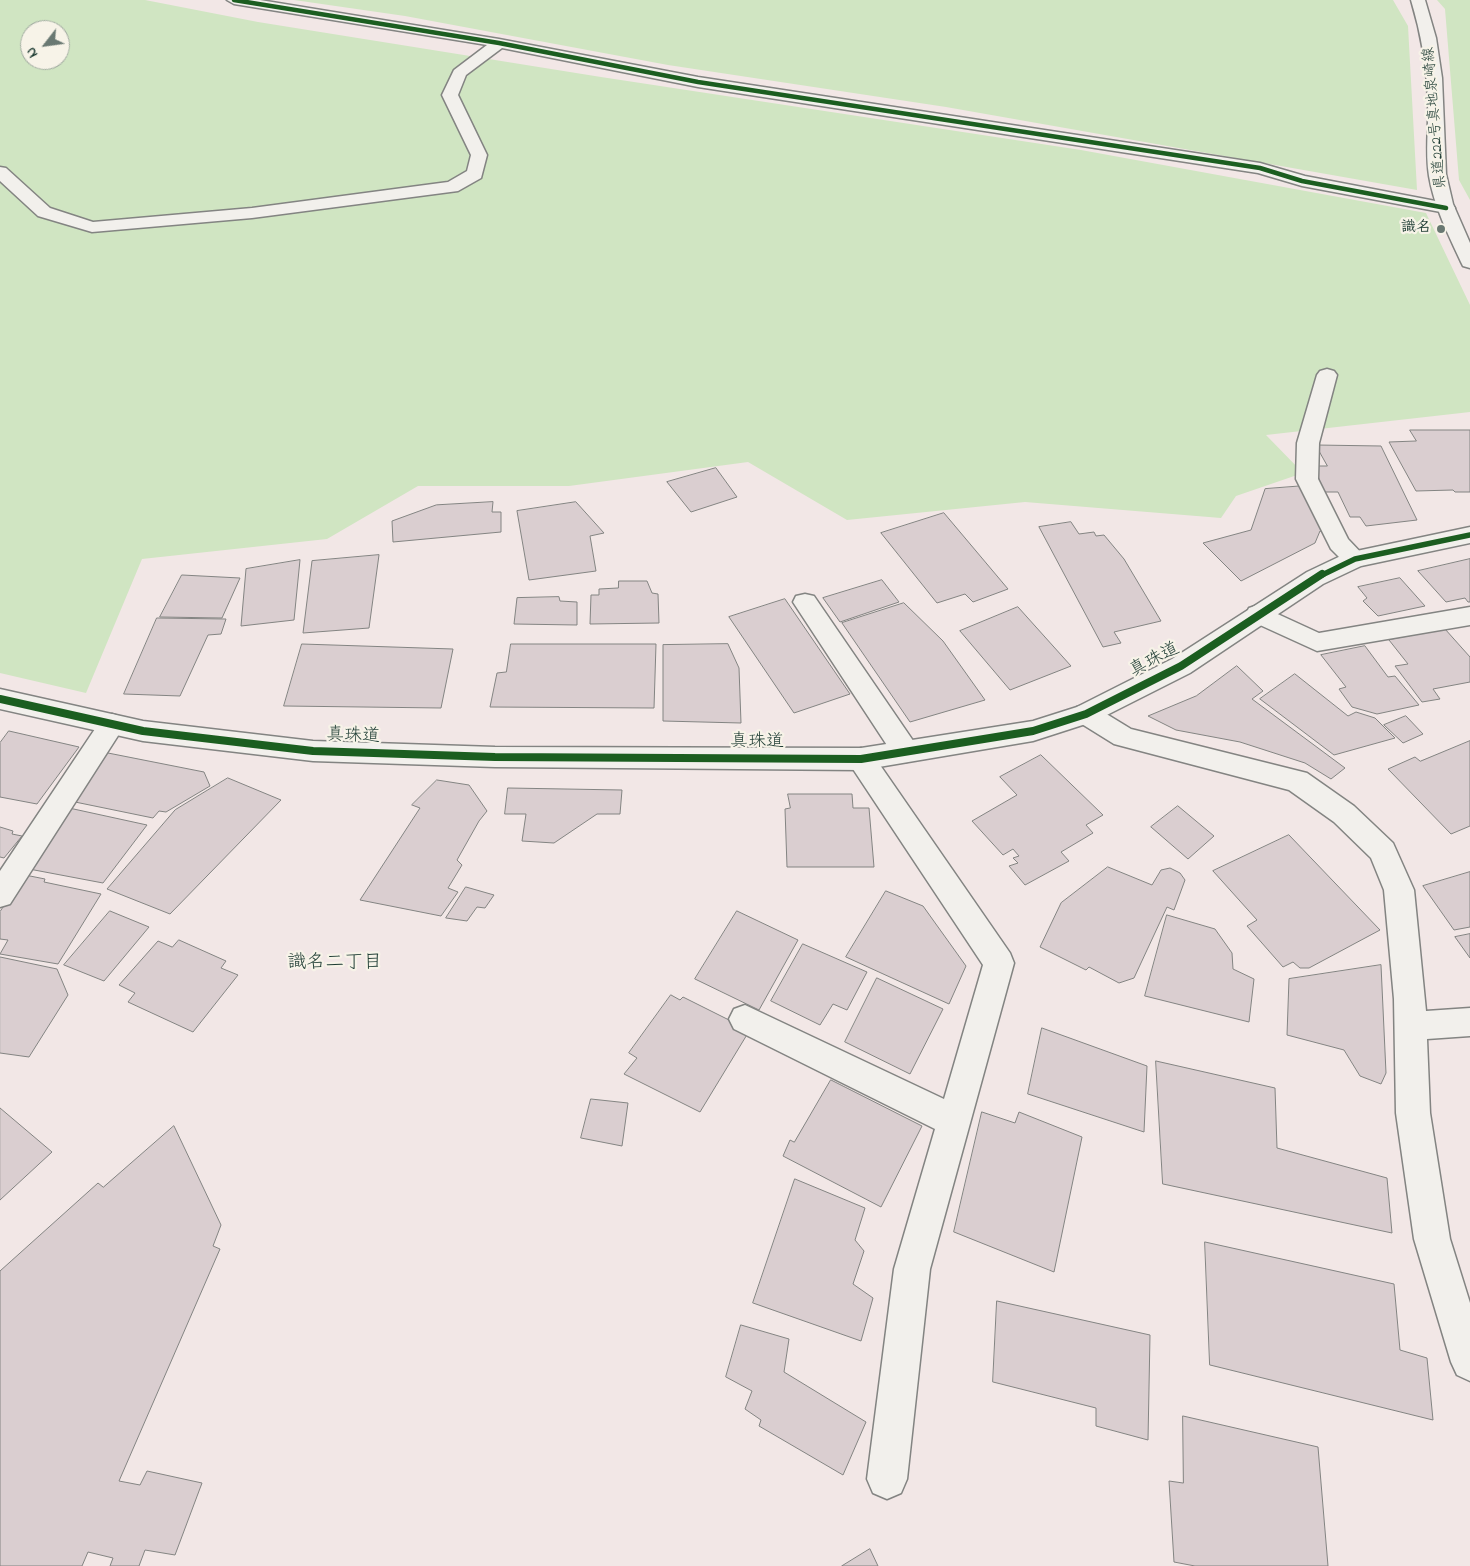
<!DOCTYPE html>
<meta charset="utf-8">
<style>
body{margin:0}
#map{position:relative;width:1470px;height:1566px;overflow:hidden;background:#f2e7e6;font-family:"Indie Flower",sans-serif}
canvas{display:block}
.north{position:absolute;left:20px;top:20px;width:50px;height:50px;box-sizing:border-box;background:#f7f3e8;border:1px solid #a1aaa0;border-radius:50%;rotate:240deg;font-size:14px;font-weight:700;line-height:20px;text-align:center;color:#1f3d34}
.north::after{content:'';display:block;margin:auto;width:18px;height:22px;background:#697872;clip-path:polygon(50% 0,100% 100%,50% 72%,0 100%)}
</style>
<div id="map">
<canvas width="1470" height="1566"></canvas>
<div class="north">N</div>
</div>
<script>
const context = document.querySelector('canvas').getContext('2d');
context.lineJoin = 'round';
function paint(path, color) { context.fillStyle = color; context.fill(path, 'evenodd'); }
function strokePath(path, color, width, dash) { context.strokeStyle = color; context.lineWidth = width; context.lineCap = dash ? 'butt' : 'round'; context.setLineDash(dash || []); context.stroke(path); }
function label(font, color, halo, rows, align = 'center') {
  context.font = font + ' "Indie Flower","Klee One",sans-serif'; context.lineWidth = 4.5; context.setLineDash([]); context.textBaseline = 'middle'; context.strokeStyle = halo; context.fillStyle = color; for (const [text, x, y, turn = 0] of rows) {
    context.save(); context.translate(x, y); context.rotate((+turn || 0) * Math.PI / 180); context.textAlign = isNaN(turn) ? turn : align; if (halo) context.strokeText(text, 0, 0); context.fillText(text, 0, 0); context.restore();
  }
}
paint(new Path2D(`
 M0,0H145L258,22L601,77L1081,150L1426,213L1470,305V412L1266,435L1303,473L1236,496L1221,518L1025,502L847,520L748,462L569,486H418L327,539L142,559L86,693L0,673ZM30,30H60V60H30Z
 M294,0H1393L1408,26L1417,190L946,107L668,65L405,16Z
 M1437,0H1470V200L1459,180L1445,9Z`), '#d0e5c2');
const building = new Path2D(`
 M1410,430H1470V492H1455L1453,490L1416,491L1389,442L1416,441Z
 M1316,445L1381,446L1417,520L1366,526L1360,517H1350L1338,492H1323L1315,466H1327Z
 M716,468L737,497L691,512L667,482Z
 M1304,486L1326,533L1320,531L1315,543L1241,581L1203,543L1251,530L1265,489Z
 M493,502L492,512H501V532L393,542L392,521L436,505Z
 M576,502L604,533L590,536L596,571L529,580L517,511Z
 M944,513L1008,589L973,602L965,594L937,603L881,533Z
 M1071,522L1079,534L1094,532L1096,536L1104,535L1124,559L1161,621L1114,632L1121,643L1103,647L1039,527Z
 M379,555L369,628L303,633L312,561Z
 M1470,559V602H1468L1465,598L1446,602L1418,571Z
 M300,560L294,620L241,626L246,569Z
 M182,575L240,578L222,618L160,617Z
 M1400,578L1425,606L1378,616L1363,601L1367,598L1358,587Z
 M882,580L899,602L840,622L823,598Z
 M619,581H647L652,593L658,594L659,623L590,624L591,595H599V589L618,588Z
 M559,597L560,601L577,602V625L514,624L517,598Z
 M785,599L850,694L794,713L729,617Z
 M904,603L943,641L985,700L910,722L842,623Z
 M1018,607L1071,666L1010,690L960,631Z
 M157,618L226,619L221,634L208,635L180,696L124,694Z
 M1445,629L1470,657V682L1433,689L1440,699L1422,702L1395,666L1408,664L1389,640Z
 M302,644L453,649L441,708L284,706Z
 M511,644H656L654,708L490,707L497,673L506,672Z
 M728,644L739,668L741,723L663,721V645Z
 M1365,646L1388,677L1395,676L1419,705L1377,714L1352,707L1339,689L1346,687L1321,655Z
 M1237,666L1263,691L1252,699L1345,768L1331,779L1305,763L1240,742L1176,730L1148,716L1196,696Z
 M1295,674L1348,716L1356,712L1375,718L1395,738L1334,755L1260,699Z
 M1406,716L1423,734L1403,743L1384,725Z
 M9,731L79,747L37,804L0,797V743Z
 M1470,741V826L1451,834L1388,769L1415,757L1420,761Z
 M108,753L204,772L210,786L166,812L159,811L153,818L75,802Z
 M1041,755L1103,815L1086,825L1093,833L1061,852L1069,861L1025,885L1009,866L1018,863L1013,858L1019,856L1013,849L1003,855L972,821L1017,795L1000,777Z
 M228,778L281,800L170,914L107,889L175,810Z
 M437,780L469,785L487,811L479,821L457,860L462,865L448,888L458,892L441,916L360,900L420,808L412,805Z
 M508,788L622,790L620,814H597L554,843L522,841L526,814H505Z
 M788,794H852L853,808H869L874,867H787L785,809L790,808Z
 M1178,806L1214,836L1188,859L1151,827Z
 M69,808L147,825L103,883L29,869Z
 M0,827L13,831L12,834L22,836L4,858L0,857Z
 M1289,835L1380,930L1309,968H1300L1293,962L1283,967L1247,926L1257,920L1213,871Z
 M1108,867L1152,885L1161,870L1170,868L1180,873L1185,880L1174,910L1167,907L1134,978L1119,983L1089,967L1086,970L1040,947L1061,903Z
 M1470,872V927L1454,930L1423,886Z
 M25,875L45,879L44,882L101,894L58,964L0,954L8,940L0,939V912Z
 M466,887L494,895L485,908L477,907L467,921L446,918Z
 M886,891L923,906L966,966L949,1004L846,957Z
 M110,911L149,927L104,981L64,965Z
 M737,911L798,940L759,1010L695,979Z
 M1167,915L1215,929L1232,953L1233,969L1254,979L1249,1022L1145,996Z
 M1470,934V958L1455,937Z
 M179,940L226,961L221,968L238,975L193,1032L128,1002L135,993L119,985L158,941L172,947Z
 M803,944L867,972L847,1010L833,1004L820,1025L771,1001Z
 M0,957L57,969L68,995L29,1057L0,1053Z
 M1381,965L1386,1073L1381,1084L1360,1076L1344,1050L1287,1035L1289,979Z
 M877,978L943,1009L910,1074L845,1042Z
 M671,995L680,1000L683,997L735,1023L748,1033L700,1112L624,1074L637,1058L629,1053Z
 M1042,1028L1147,1066L1144,1132L1028,1094Z
 M1156,1061L1275,1088L1277,1148L1387,1178L1392,1233L1163,1184Z
 M831,1080L922,1126L881,1207L783,1156L790,1140L794,1142Z
 M591,1099L628,1103L622,1146L581,1138Z
 M0,1108L52,1152L0,1200Z
 M982,1112L1015,1123L1019,1112L1082,1137L1054,1272L954,1232Z
 M174,1126L221,1225L213,1246L220,1249L119,1481L140,1485L147,1471L202,1483L175,1555L145,1550L139,1566H110L113,1558L88,1552L82,1566H0V1271L98,1183L103,1187Z
 M795,1179L865,1208L855,1240L864,1251L853,1284L873,1298L861,1341L753,1303Z
 M1205,1242L1394,1284L1400,1350L1427,1358L1433,1420L1210,1365Z
 M997,1301L1150,1335L1148,1440L1096,1426V1408L993,1382Z
 M741,1325L789,1339L784,1372L866,1422L843,1475L759,1426L761,1420L745,1409L752,1391L726,1377Z
 M1183,1416L1318,1447L1328,1566H1195L1174,1562L1169,1481L1183,1483Z
 M870,1549L878,1566H842Z`);
paint(building, '#daced0');
strokePath(building, '#838482', 1);
const service = new Path2D(`
 M1327,369L1334,371L1337,375L1319,443L1318,479L1348,539L1367,559L1363,565L1355,567L1347,565L1331,549L1296,479L1297,443L1317,375L1320,371Z
 M805,594L814,596L916,745L919,752L916,759L906,762L896,759L793,602L796,596Z`);
const minor = new Path2D(`
 M227,0H260L499,39L698,77L1260,163L1305,176L1446,203L1452,204L1455,208L1452,212L1446,213L1302,186L1258,173L698,87L502,48L466,75L458,95L487,155L481,178L458,191L252,218L92,232L38,216L0,181V167L6,168L50,208L93,222L252,208L448,182L467,171L471,155L442,95L454,70L487,45L234,4Z
 M1258,605L1319,633L1470,607V625L1317,651L1249,620L1246,614L1249,608Z
 M1086,704L1095,707L1131,729L1307,773L1354,806L1393,843L1414,890L1426,1011L1470,1008V1036L1427,1039L1430,1113L1450,1239L1470,1303V1381L1457,1375L1451,1362L1414,1239L1396,1113L1394,999L1384,890L1371,858L1334,822L1289,790L1114,744L1077,721L1073,714L1077,707Z
 M112,714L121,717L125,724L121,731L10,904L0,907V871L103,717Z
 M861,748L871,752L1010,953L1014,963L930,1269L907,1479L901,1493L887,1499L873,1493L867,1479L894,1269L935,1129L734,1029L729,1019L734,1009L745,1005L944,1099L983,965L851,766L847,759L851,752Z`);
const tertiary = new Path2D(`
 M1470,527V543L1361,566L1323,584L1190,673L1095,721L1033,741L861,770L495,767L313,761L143,741L0,709V689L143,721L313,741L495,747L861,748L1033,721L1077,707L1172,659L1307,572L1347,553Z`);
const secondary = new Path2D(`
 M1411,0H1425L1436,38L1442,78L1446,174L1453,204L1470,243V268L1463,266L1461,262C1448,234 1434,206 1429,176C1425,151 1429,127 1428,102C1427,67 1421,33 1411,0Z`);
strokePath(service, '#838482', 3);
strokePath(minor, '#838482', 3);
strokePath(tertiary, '#838482', 3);
strokePath(secondary, '#838482', 3);
paint(service, '#f2f0ec');
paint(minor, '#f2f0ec');
paint(tertiary, '#f2f0ec');
paint(secondary, '#f2f0ec');
strokePath(new Path2D(`
 M234,0L499,43L698,82L1260,168L1302,181L1446,208`), '#1b5e20', 4.5);
strokePath(new Path2D(`
 M1320,576L1355,559L1470,535`), '#1b5e20', 5.5);
strokePath(new Path2D(`
 M0,699L143,731L313,751L495,757L861,759L1033,731L1086,714L1181,666L1322,574`), '#1b5e20', 8);
for (const [x, y, r, color] of [
 [1441,229,5,"#697872"]
]) { const dot = new Path2D(); dot.arc(x, y, r, 0, 2 * Math.PI); context.fillStyle = color; context.fill(dot); strokePath(dot, '#f7f3e8', 2); }
label('15px', '#1f3d34', '#f7f3e8', [
 ["県道222号真地泉崎線",1436,118,-95]
]);
label('bold 15px', '#1f3d34', '#f7f3e8', [
 ["識名",1431,229]
], 'right');
label('18px', '#1f3d34', '#f7f3e8', [
 ["真珠道",1155,661,-28],
 ["真珠道",353,737,2],
 ["真珠道",757,743]
]);
label('19px', '#1f3d34', '#f7f3e8', [
 ["識名二丁目",335,964]
]);
</script>
